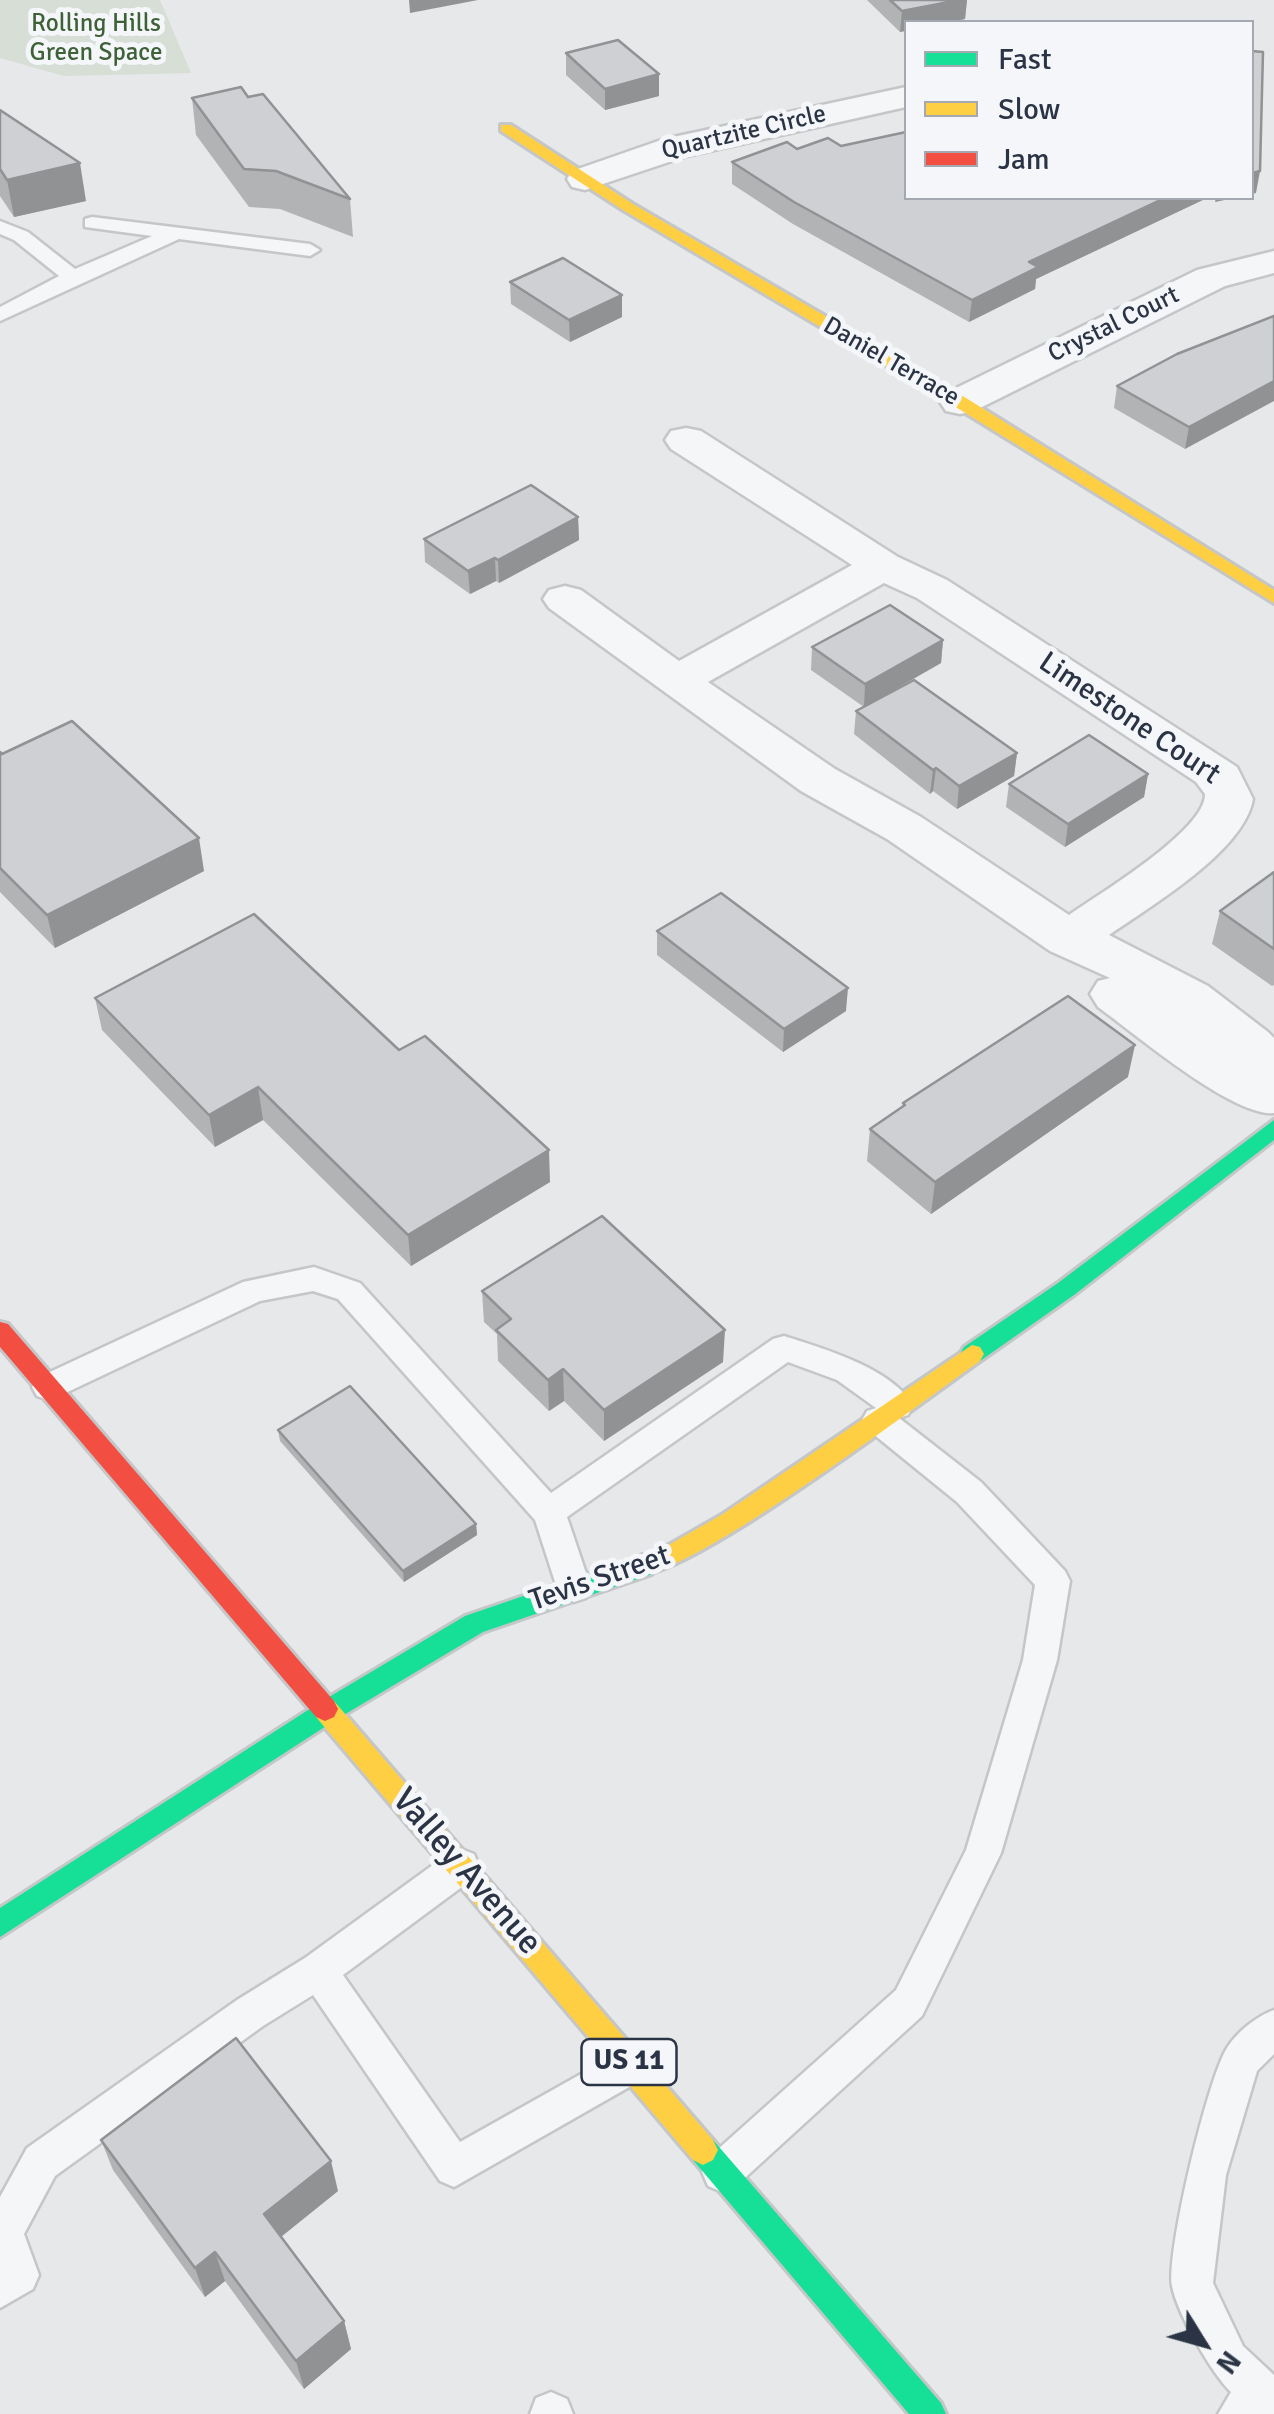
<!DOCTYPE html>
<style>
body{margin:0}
#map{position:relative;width:1274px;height:2414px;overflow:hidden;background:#e6e8ea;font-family:Signika,sans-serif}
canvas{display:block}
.legend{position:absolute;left:904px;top:20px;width:350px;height:180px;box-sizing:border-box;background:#f4f6f9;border:2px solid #a4a8b1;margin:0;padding:12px 18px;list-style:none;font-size:30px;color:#2b3445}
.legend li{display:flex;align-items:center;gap:20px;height:50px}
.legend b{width:50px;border:2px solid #a4a8b1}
.north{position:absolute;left:1154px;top:2294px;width:100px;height:100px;-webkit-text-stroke:8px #f4f6f9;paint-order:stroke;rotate:127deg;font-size:28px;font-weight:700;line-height:40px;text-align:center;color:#2b3445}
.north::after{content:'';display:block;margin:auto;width:35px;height:45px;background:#2b3445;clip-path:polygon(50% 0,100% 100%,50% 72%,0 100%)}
</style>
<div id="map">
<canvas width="1274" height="2414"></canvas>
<ul class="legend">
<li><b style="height:12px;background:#16e098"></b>Fast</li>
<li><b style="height:12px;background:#ffcf43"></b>Slow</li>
<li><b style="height:12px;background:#f24e42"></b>Jam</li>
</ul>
<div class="north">N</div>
</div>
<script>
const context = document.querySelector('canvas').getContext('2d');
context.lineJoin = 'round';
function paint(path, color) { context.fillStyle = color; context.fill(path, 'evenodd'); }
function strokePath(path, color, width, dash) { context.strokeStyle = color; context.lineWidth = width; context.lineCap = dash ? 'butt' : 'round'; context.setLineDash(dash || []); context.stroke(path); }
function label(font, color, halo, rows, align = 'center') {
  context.font = font + ' Signika,sans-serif'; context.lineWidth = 10; context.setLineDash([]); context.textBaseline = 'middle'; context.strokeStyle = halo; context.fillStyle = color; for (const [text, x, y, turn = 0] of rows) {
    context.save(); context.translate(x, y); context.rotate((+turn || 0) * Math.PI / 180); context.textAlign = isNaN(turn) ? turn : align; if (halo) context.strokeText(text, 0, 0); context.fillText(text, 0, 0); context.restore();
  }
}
paint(new Path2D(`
 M0,0H160L191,73L64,76L0,58Z`), '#d6ded6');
const lane = new Path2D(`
 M92,217L310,244L320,250L310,256L179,239L0,321V307L59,276L14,240L0,234V221L28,232L75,269L152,236L85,227V219Z
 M314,1267L360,1283L551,1493L773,1339L784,1336C822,1348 894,1369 913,1406L908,1415L899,1418L981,1482L1065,1571L1070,1581L1057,1660L1001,1853L922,2016L736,2186L722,2192L708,2186L702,2172L708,2158L896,1990L966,1850L1023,1660L1035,1585L957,1502L867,1429L862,1420L867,1411L876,1408L837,1380L788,1362L567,1517L591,1588L586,1598L574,1602L562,1598L557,1588L535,1520L338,1299L313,1291L260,1301L59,1396L48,1400L37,1396L32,1387L37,1378L243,1282Z
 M461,1849L474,1854L479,1866L474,1878L343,1975L460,2142L631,2046L645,2052L650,2065L645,2078L454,2187L440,2181L313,1995L263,2026L55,2176L24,2234L39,2275L33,2289L0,2308V2197L27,2148L237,2000L305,1958L448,1854Z
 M1274,2010V2054L1257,2071L1226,2175L1213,2283L1243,2346L1274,2375V2414H1218L1231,2392C1212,2374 1177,2313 1172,2286C1166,2252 1208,2077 1227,2048C1237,2032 1257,2016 1274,2010Z
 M551,2392L567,2399L573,2414H530L536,2398Z`);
const street = new Path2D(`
 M906,87V107L687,156L585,190L572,187L567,179L572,171L664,139Z
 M1274,251V273L1225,286L974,411L960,414L946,411L940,402L946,393L1197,270Z
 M686,428L701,431L898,557L947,580L1237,767L1253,799C1244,851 1151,906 1109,935L1208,986L1268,1032L1274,1038V1113C1233,1117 1134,1033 1098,1007L1090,994L1098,981L1110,978L1050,951L887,839L801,791L549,608L543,599L549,590L565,586L581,590L679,661L852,565L671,449L665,440L671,431ZM884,583L917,598L1196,782L1205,794C1206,830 1099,894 1069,915L921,817L835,769L708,682Z`);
const fast = new Path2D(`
 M1274,1120V1140L1074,1295L980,1361H964L960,1354L964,1347L1058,1283Z
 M643,1555L652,1558L656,1566L652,1574L483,1632L337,1719L0,1937V1908L319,1703L465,1616Z
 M703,2135L713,2140L941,2403L946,2414H909L693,2160L688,2150L693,2140Z`);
const slow = new Path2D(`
 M501,125H511L633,204L966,398L1274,590V603L954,406L623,210L501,131Z
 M972,1345L980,1347L984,1354L980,1361C931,1395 677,1588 634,1574L630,1566L634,1558L660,1550L723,1514Z
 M325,1697L334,1701L713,2140L718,2150L713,2160L703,2165L693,2160L316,1717L312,1709L316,1701Z`);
const jam = new Path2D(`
 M0,1322L8,1324L334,1701L338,1709L334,1717L325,1721L316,1717L0,1347Z`);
strokePath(lane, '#c4c6c8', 5);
strokePath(street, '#c4c6c8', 5);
strokePath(fast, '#c4c6c8', 6);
strokePath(slow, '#c4c6c8', 6);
strokePath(jam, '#c4c6c8', 6);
paint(lane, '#f5f6f7');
paint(street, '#f5f6f7');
paint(fast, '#16e098');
paint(slow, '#ffcf43');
paint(jam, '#f24e42');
paint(new Path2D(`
 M867,0H967L965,19L950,22H906L900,32Z
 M566,53L659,74V96L605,110L566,75Z
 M248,97L350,199L353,237L280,209L249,207L196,135L192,98Z
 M0,110L86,201L14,217L0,196Z
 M797,149L906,198H1207L1036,279L1035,289L969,322L793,224L732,184V162Z
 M510,282L622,317L570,342L511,304Z
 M1274,316L1185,449L1114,408L1117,386Z
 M578,517L579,540L499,583L496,581L470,594L425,562L424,539Z
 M943,640L941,663L864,707L811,670L812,647Z
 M856,711L1017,753L1014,776L957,809L933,791L930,794L854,734Z
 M0,752L204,871L55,948L0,892Z
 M1148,774L1144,797L1065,847L1006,807L1009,784Z
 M1274,872V985L1272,986L1212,944L1220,911Z
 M657,931L846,1011L783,1052L657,955Z
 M95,998L399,1050L550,1182L411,1266L263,1120L215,1147L102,1030Z
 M1128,1077L931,1214L867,1161L870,1129L902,1107L903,1103Z
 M482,1291L723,1362L604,1441L564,1401L549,1411L498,1361L497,1334L484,1322Z
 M278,1430L476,1524L477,1535L404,1582L280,1441Z
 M101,2140L338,2191L281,2237L344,2321L351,2349L304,2389L225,2281L205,2297L113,2170Z`), '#b1b3b5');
paint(new Path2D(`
 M409,0H478L410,13Z
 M959,0H967L965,19L950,22H906V31L900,32L902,11Z
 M659,74V96L605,110V89Z
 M80,163L86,201L14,217L7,180Z
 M1260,171L1256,193L1252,194V173Z
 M1165,198H1207L1036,279L1035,289L969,322L972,300L1029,262Z
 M1216,198H1234L1215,202Z
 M622,295V317L570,342L569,320Z
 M1274,381V401L1185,449L1189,427Z
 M578,517L579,540L499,583L498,560Z
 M495,558L496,581L470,594L468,571Z
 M943,640L941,663L864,707L865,684Z
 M1017,753L1014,776L957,809L959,786Z
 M936,768L933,791L930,794L933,770Z
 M1148,774L1144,797L1065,847L1068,824Z
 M199,838L204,871L55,948L47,915Z
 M848,988L846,1011L783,1052L784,1029Z
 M1135,1045L1128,1077L931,1214L935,1182Z
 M258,1087L263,1120L215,1147L209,1115Z
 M549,1150L550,1182L411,1266L408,1235Z
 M725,1330L723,1362L604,1441V1410Z
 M563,1369L564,1401L549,1411L548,1380Z
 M476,1524L477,1535L404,1582L403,1571Z
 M331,2161L338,2191L272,2244L264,2214Z
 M215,2252L225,2281L205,2297L195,2268Z
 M344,2321L351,2349L304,2389L296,2361Z`), '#909294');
const building = new Path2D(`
 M890,0H959L902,11Z
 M618,40L659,74L605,89L566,53Z
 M1252,51L1263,52L1260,171L1252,173Z
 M241,87L248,97L263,94L350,199L276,171L244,169L192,98Z
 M0,110L80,163L7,180L0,169Z
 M906,132V198H1165L1029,262L1038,267L972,300L794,202L732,162L787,142L797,149L828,138L841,146Z
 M563,258L622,295L569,320L510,282Z
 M1274,316V381L1189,427L1117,386L1177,354Z
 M531,485L578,517L498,560L495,558L468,571L424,539Z
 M890,605L943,640L865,684L812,647Z
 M914,680L1017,753L959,786L936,768L933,770L856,711Z
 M72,721L199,838L47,915L0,868V752L2,754Z
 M1089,735L1148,774L1068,824L1009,784Z
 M1274,872V949L1220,911Z
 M721,893L848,988L784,1029L657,931Z
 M254,914L399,1050L425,1036L549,1150L408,1235L258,1087L209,1115L95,998Z
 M1068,996L1135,1045L935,1182L870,1129L905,1105L903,1103Z
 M602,1216L725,1330L604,1410L563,1369L548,1380L496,1330L511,1319L482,1291Z
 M350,1386L476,1524L403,1571L278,1430Z
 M236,2038L331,2161L264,2214L344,2321L296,2361L215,2252L195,2268L101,2140Z`);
paint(building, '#ced0d3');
strokePath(building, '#909294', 2.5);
label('25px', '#3f6138', '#f4f6f9', [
 ["Rolling Hills",96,24],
 ["Green Space",96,53]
]);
label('25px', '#2b3445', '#f4f6f9', [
 ["Quartzite Circle",744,133,-13],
 ["Crystal Court",1114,325,-26],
 ["Daniel Terrace",891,362,30]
]);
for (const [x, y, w] of [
 [629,2062,95]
]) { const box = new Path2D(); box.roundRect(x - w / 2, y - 23, w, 46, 8); context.fillStyle = '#f4f6f9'; context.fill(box); strokePath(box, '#2b3445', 2.5); }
label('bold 28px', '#2b3445', null, [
 ["US 11",629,2062]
]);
label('30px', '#2b3445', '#f4f6f9', [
 ["Limestone Court",1129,719,34],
 ["Tevis Street",600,1579,-19]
]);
label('35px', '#2b3445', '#f4f6f9', [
 ["Valley Avenue",466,1872,49]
]);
</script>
